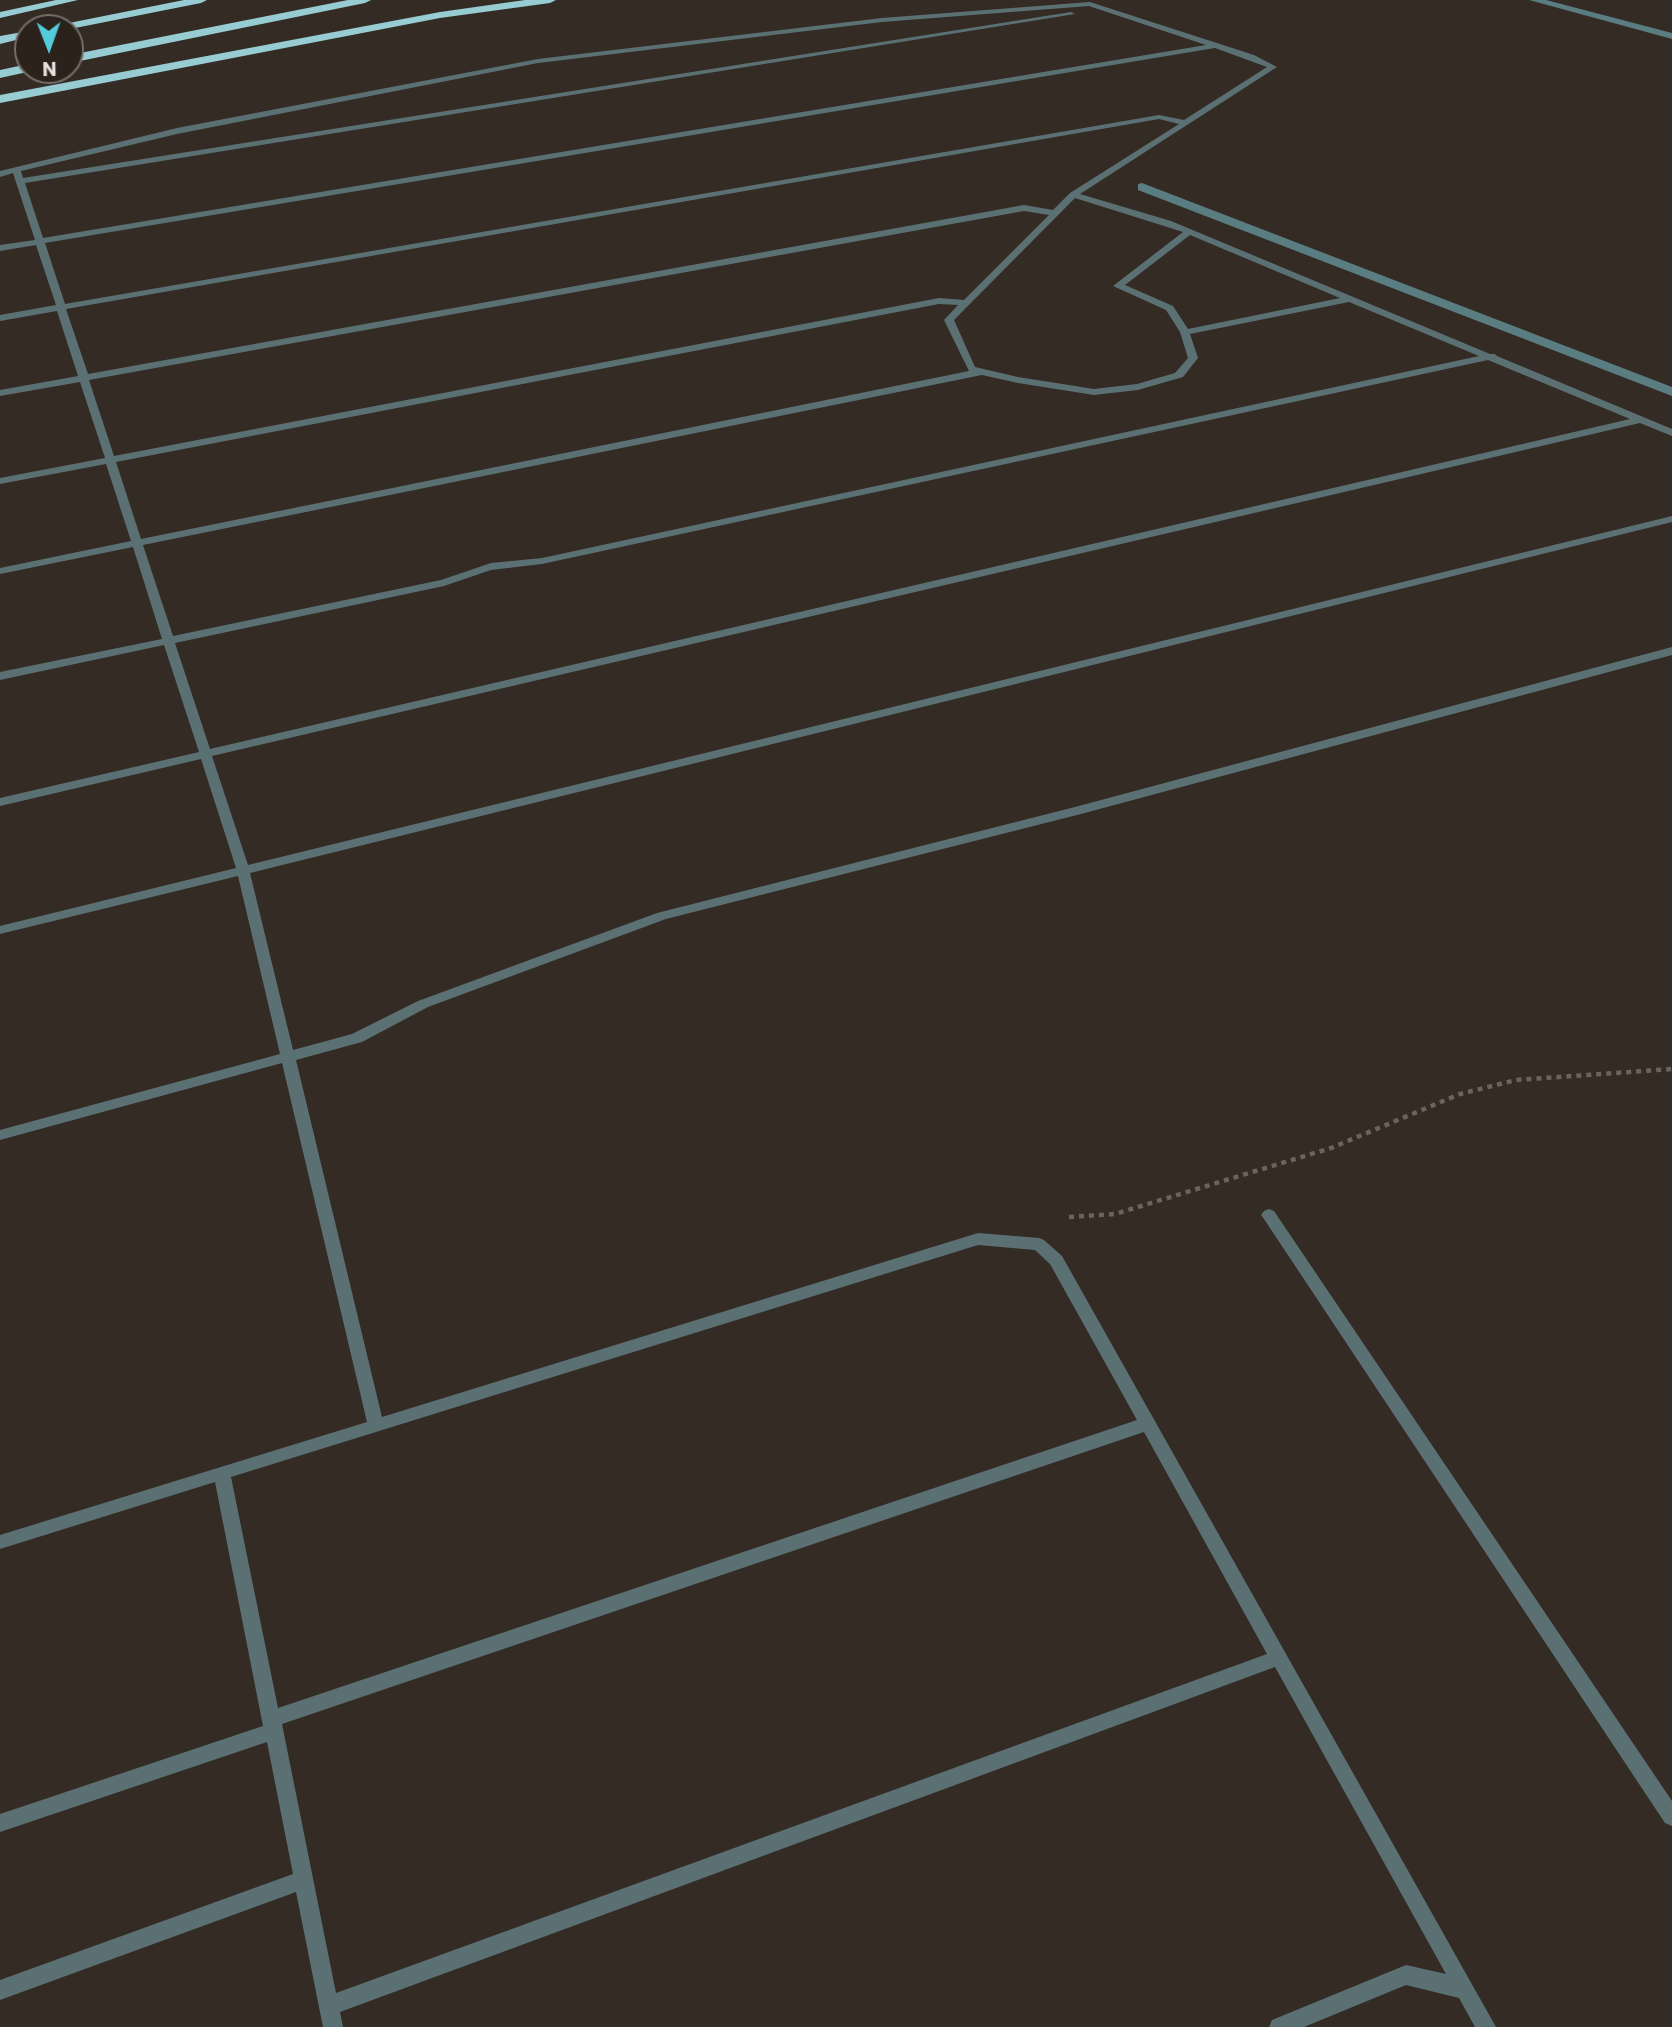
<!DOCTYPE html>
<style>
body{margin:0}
#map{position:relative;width:1672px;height:2027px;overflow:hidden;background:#342b25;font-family:Poppins,sans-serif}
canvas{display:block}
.north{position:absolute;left:14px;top:14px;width:70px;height:70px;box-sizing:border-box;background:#2a221b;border:2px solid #756e68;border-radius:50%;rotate:179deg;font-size:19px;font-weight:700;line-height:28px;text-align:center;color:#e6e0dc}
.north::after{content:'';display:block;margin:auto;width:24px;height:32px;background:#53cbda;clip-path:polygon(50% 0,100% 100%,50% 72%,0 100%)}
</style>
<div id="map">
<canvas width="1672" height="2027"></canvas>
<div class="north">N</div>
</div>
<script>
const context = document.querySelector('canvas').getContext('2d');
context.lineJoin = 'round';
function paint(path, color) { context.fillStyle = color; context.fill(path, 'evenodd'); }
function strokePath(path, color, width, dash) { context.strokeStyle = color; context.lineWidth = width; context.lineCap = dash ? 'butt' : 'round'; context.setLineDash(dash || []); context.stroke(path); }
paint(new Path2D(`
 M1529,0H1546L1672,33V39Z
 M1142,183L1672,387V396L1138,190V184Z`), '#597d80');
strokePath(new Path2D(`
 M1069,1217L1115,1214L1331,1148L1460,1094L1516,1080L1672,1069`), '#6b635e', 4.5, [5, 5]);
paint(new Path2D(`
 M1090,2L1254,55L1277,67L1080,194L1171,221L1490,354H1495L1497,356L1672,429V436L1640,423L212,756L248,865L1672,516V522L250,873L293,1050L352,1034L418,1001L657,913L1075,807L1672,647V655L1081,814L666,919L428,1007L362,1042L296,1060L382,1417L978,1233L1039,1238L1044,1240L1062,1256L1496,2027H1475L1459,1998L1406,1985L1304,2027H1269L1272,2020L1406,1965L1446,1974L1275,1667L340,2012L343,2027H323L296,1892L0,2000V1980L293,1874L267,1742L0,1832V1814L263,1726L215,1482L0,1549V1535L367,1422L282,1063L0,1140V1130L280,1054L238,876L0,934V926L236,868L201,759L0,806V798L199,752L164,645L0,680V672L162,639L133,547L0,574V568L131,541L106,464L0,484V478L105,458L80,382L0,396V390L78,376L57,311L0,321V315L56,305L36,245L0,251V245L35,240L13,173L0,177V171L177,128L538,59L882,18ZM1089,6L1206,45L43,238L25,183L1075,14L1071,12L23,178L21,171L177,134L538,63L882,22ZM1215,48L1267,67L1184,120L1159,115L65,304L45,243ZM1159,119L1179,124L1070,193L1053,210L1024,205L88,374L66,309ZM1075,198L1183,232L1113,286L1166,310L1180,332L1188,358L1175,373L1137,384L1094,389L1018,377L975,367L954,320ZM1024,211L1049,215L964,300L939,298L114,456L89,380ZM1190,235L1340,298L1188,329L1173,306L1125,285ZM1349,302L1479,356L542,558L491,563L441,580L173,636L143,545L982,375L1018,383L1094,395L1138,390L1183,377L1198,358L1190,334ZM939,304L958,305L944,320L969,371L141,539L116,462ZM1488,360L1630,419L210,749L175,643L444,586L491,570L542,564ZM978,1245L1035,1250L1050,1264L1137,1420L278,1708L231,1477ZM1144,1432L1267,1654L336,1993L282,1724Z
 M1269,1209L1274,1211L1672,1801V1826L1665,1823L1264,1219L1261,1215L1264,1211Z`), '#5b7073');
paint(new Path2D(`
 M56,0H78L0,18V12Z
 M184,0H207L201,3L70,29L53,28L59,25Z
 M348,0H371L365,3L70,63V55Z
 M525,0H556L550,3L440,18L0,103V95L440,12Z
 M28,31V37L0,44V36Z
 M28,64V70L32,71L0,78V70Z`), '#97ccd3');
</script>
